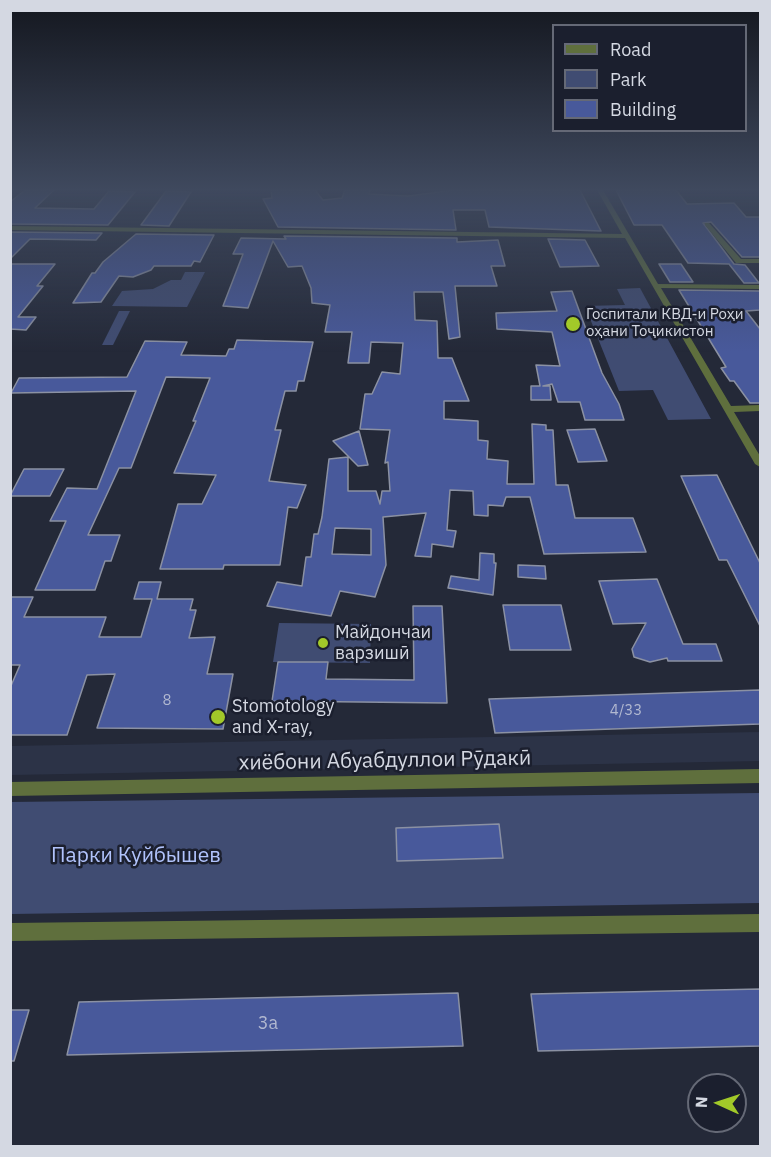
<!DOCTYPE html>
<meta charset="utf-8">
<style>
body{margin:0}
#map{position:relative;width:771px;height:1157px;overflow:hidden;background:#242938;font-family:"IBM Plex Sans",sans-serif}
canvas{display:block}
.frame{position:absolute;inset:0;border:12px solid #d4d8e2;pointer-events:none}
.legend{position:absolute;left:552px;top:24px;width:195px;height:108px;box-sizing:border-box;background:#1b1f2e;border:2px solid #656976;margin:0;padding:8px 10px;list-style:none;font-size:18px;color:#d4d8e2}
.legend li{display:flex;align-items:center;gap:12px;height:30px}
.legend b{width:30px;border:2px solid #656976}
.north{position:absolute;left:687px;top:1073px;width:60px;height:60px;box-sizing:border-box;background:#1b1f2e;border:2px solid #656976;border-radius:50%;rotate:273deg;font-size:16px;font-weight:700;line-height:24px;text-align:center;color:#d4d8e2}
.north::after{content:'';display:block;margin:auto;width:21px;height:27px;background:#a2c929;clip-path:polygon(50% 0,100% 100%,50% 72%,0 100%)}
</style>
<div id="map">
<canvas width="771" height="1157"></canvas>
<div class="frame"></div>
<ul class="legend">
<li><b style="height:8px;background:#5f6f3d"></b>Road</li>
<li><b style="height:16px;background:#404c72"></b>Park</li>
<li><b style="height:16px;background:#48599b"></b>Building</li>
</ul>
<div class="north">N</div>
</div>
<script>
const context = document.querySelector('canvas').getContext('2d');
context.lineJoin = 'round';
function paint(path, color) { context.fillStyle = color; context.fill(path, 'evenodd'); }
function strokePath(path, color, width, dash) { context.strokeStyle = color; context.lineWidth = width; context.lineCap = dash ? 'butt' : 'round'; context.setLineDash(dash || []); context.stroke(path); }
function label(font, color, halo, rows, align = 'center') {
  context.font = font + ' "IBM Plex Sans",sans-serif'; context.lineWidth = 5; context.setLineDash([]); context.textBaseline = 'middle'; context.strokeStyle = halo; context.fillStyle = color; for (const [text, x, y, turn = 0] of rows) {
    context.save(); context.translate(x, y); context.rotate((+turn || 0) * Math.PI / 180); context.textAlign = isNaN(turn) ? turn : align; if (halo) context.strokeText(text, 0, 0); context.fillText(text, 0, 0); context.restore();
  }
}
paint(new Path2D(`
 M760,732V761L11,775V746Z`), '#2c3347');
paint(new Path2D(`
 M185,272H205L187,307L112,306L122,291L153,289L171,280H181Z
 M640,288L711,419L668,420L653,390L619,391L585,306L625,305L617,289Z
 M119,311H130L113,345H102Z
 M279,623L371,624L370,663L273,662Z
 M760,793V903L11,914L10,802Z`), '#404c72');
const building = new Path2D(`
 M25,190H54L35,208L94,209L109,191L135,192L108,225L10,224V202Z
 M271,190H315L323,200L342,198L345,190H370L369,194L408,196L454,190H580L601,231L489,227L485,210H453L456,230L278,227L263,199L272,198Z
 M616,190H676L687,204L734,203L746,217H760V257H742L711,222L703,223L734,264L745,265L759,283H744L729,264L688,263L662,225H634Z
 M166,191L191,192L169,226L141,225Z
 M10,232L102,233L96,240L30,239L10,259Z
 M136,234L214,235L200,262L194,261L191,266H154L151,270L133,277L119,276L101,302L73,303L92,273H95L103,262Z
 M284,236L457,238V242L498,240L505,266H491L497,286H455L460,337L449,339L443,292H414L415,320L437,321L438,358H452L469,401H444V419L478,421V440L488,441L487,459L508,461L507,484H534L532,424L546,425V430H553L556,485H568L575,518H633L646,552L544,554L530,497H506L503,506L488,505V516L474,515L473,491L450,490L447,530L456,531L453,547L432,544L431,557L415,556L426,513L383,517L386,565L375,597L340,591L331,616L267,606L277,582L302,586L306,557H311L314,534H318L322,517L329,459L348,457V491H376L380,504L382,491H390L388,462L385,463L390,430L360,429L365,394H372L382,372L400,374L403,343L371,342L369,363H348L352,332H325L330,305L312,303L311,288L302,266L288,267L273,241L248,308L223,306L243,254H233L241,238L286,239ZM335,528L371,529V555L332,554Z
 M548,239L585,240L599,266L560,267Z
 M10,264H55L37,286H43L18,317H36L26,330L10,329Z
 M659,264H681L693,282H670Z
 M679,290L760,291V310L746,311L760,329V403H750L734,381H730L721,368L726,367Z
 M572,291L602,373L619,404L624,420H585L580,402H558L552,384L543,386H550L551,400H531V386H540L536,365L560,366L552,332L497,329L496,313L557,311L551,292Z
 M237,340L313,342L304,381H298L296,391H285L275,430H281L269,481L306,485L297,508L288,507L280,565H224L223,569H160L178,504H202L216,475L174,473L196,421H193L210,378L166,377L131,468H119L88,535H120L111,561H105L95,590H35L66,521H50L67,488L97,489L136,391L11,393L19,378L127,377L145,341L187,342L181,355L226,356L229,349H234Z
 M595,429L607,461L578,462L567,430Z
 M359,431L368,465L358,466L333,441Z
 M24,469H64L50,496H10Z
 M717,475L760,563V626L727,560H719L681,476Z
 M480,553L494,554V563H496L493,595L448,588L451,576L479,580Z
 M518,565L545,566L546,579L518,577Z
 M657,579L683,644H716L722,661H668L667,658L650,662L634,657L632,649L646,623L613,624L599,581Z
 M139,582H161L157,599H193L190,610H196L189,638L215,637L207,674H233L223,729L97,728L115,674L87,675L67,735H10V688L20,665H10V597H33L24,617H106L99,637H141L152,599H134Z
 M503,605H561L571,650H510Z
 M413,606H442L447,703L272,701L278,662H328L326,679L414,680Z
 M760,690V724L495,733L489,699Z
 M499,824L503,858L397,861L396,828Z
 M760,989V1046L538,1051L531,994Z
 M458,993L463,1046L67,1055L79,1002Z
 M10,1010H29L14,1061H10Z`);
paint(building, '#48599b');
strokePath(building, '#8b91a3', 1.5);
paint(new Path2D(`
 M597,190H603L658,284L760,285V289L661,288L731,406L760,405V411L734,412L760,456V467L755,464L625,238L10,230V226L622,234Z
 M705,223H709L741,259H760V263H736L705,225Z
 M760,769V783L10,796V782Z
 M760,914V932L10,941V923Z`), '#5f6f3d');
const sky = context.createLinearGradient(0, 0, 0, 352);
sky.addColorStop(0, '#14171f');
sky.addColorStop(0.54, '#3f495e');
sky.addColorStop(1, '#3f495e00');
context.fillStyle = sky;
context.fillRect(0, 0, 771, 352);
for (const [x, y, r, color] of [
 [573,324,8,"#a2c929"],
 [323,643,6,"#a2c929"],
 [218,717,8,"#a2c929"]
]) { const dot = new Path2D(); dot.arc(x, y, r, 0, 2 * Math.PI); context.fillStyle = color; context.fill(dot); strokePath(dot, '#1b1f2e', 2); }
label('15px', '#d4d8e2', '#1b1f2e', [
 ["Госпитали КВД-и Роҳи",586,315],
 ["оҳани Тоҷикистон",586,332]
], 'left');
label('15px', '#b1b8d0', null, [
 ["8",167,701],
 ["4/33",626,711]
]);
label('18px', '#d4d8e2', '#1b1f2e', [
 ["Майдончаи",335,633],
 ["варзишӣ",335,654],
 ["Stomotology",232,707],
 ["and X-ray,",232,728]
], 'left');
label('18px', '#b1b8d0', null, [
 ["3а",268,1024]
]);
label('21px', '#d4d8e2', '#1b1f2e', [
 ["хиёбони Абуабдуллои Рӯдакӣ",385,761,-1]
]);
label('21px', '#b1c3fc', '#1b1f2e', [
 ["Парки Куйбышев",136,856]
]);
</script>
